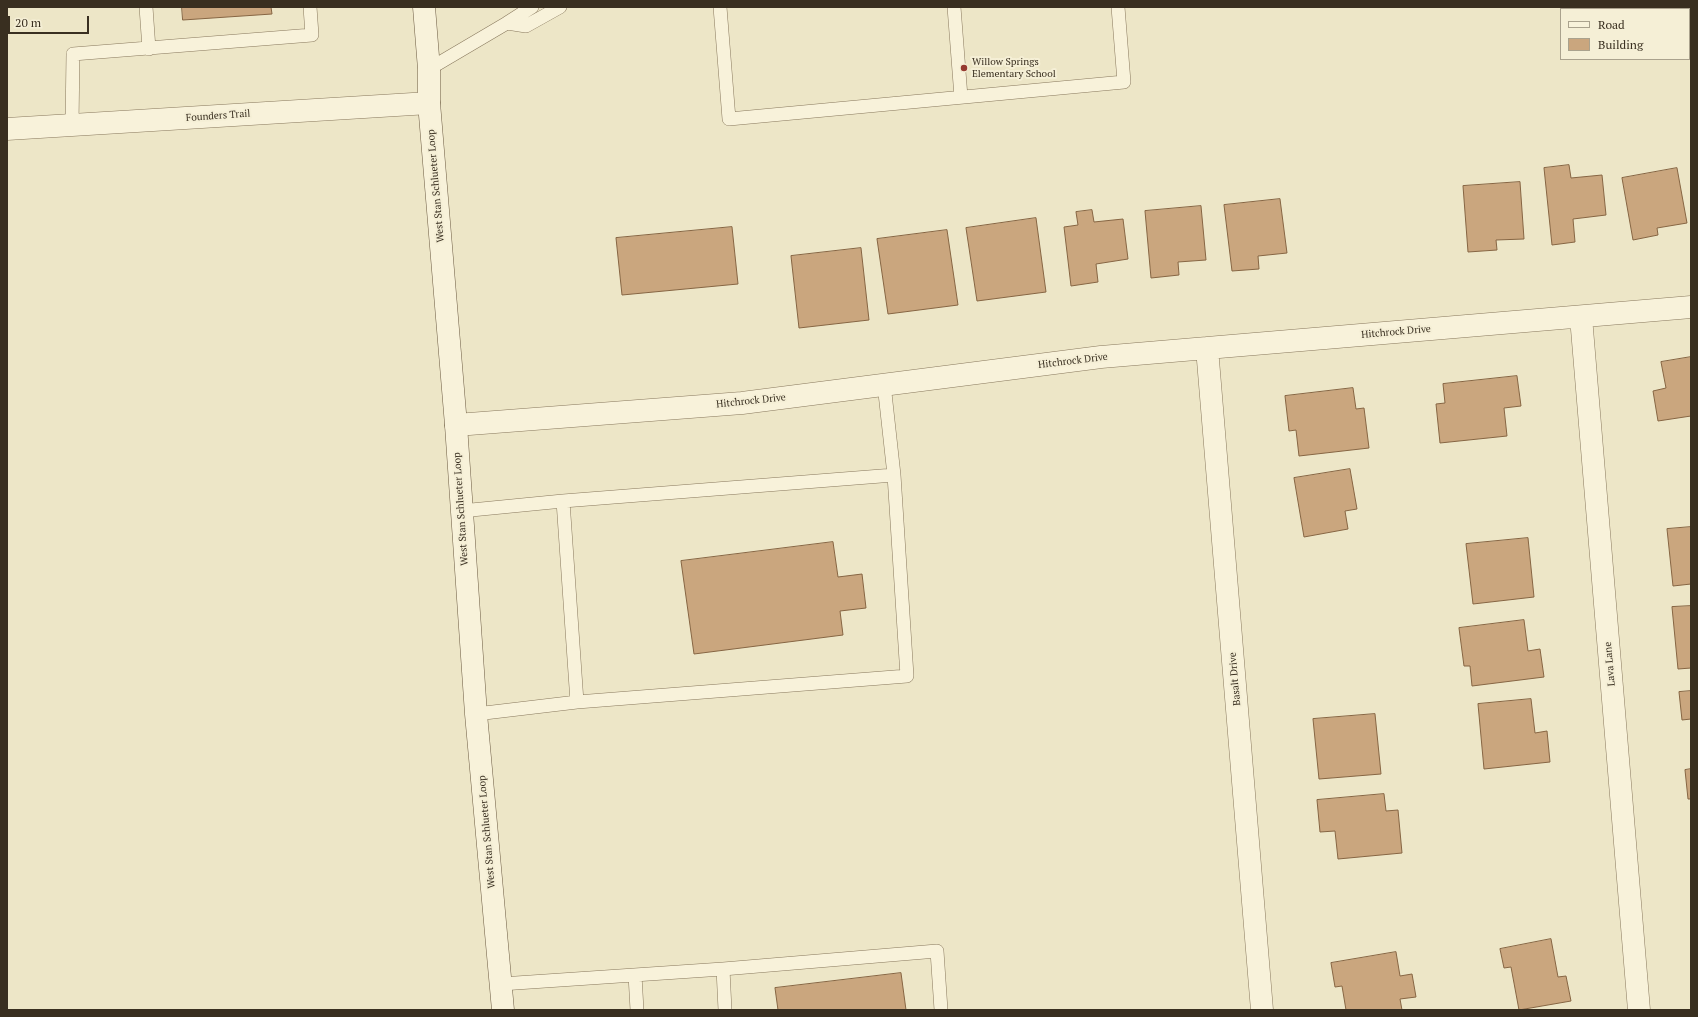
<!DOCTYPE html>
<style>
body{margin:0}
#map{position:relative;width:1698px;height:1017px;overflow:hidden;background:#ede6c7;font-family:"PT Serif",serif}
canvas{display:block}
.frame{position:absolute;inset:0;border:8px solid #392f20;pointer-events:none}
.legend{position:absolute;left:1560px;top:8px;width:130px;height:52px;box-sizing:border-box;background:#f5efd6;border:1px solid #aaa28d;margin:0;padding:5px 7px;list-style:none;font-size:12px;color:#392f20}
.legend li{display:flex;align-items:center;gap:8px;height:20px}
.legend b{width:20px;border:1px solid #aaa28d}
.scale{position:absolute;left:8px;top:16px;width:81px;height:18px;box-sizing:border-box;border:2px solid #392f20;border-top:0;padding-left:5px;font-size:12px;line-height:14px;white-space:nowrap;color:#392f20;-webkit-text-stroke:3px #f5efd6;paint-order:stroke}
</style>
<div id="map">
<canvas width="1698" height="1017"></canvas>
<div class="frame"></div>
<ul class="legend">
<li><b style="height:5px;background:#f8f2da"></b>Road</li>
<li><b style="height:11px;background:#caa67e"></b>Building</li>
</ul>
<div class="scale">20 m</div>
</div>
<script>
const context = document.querySelector('canvas').getContext('2d');
context.lineJoin = 'round';
function paint(path, color) { context.fillStyle = color; context.fill(path, 'evenodd'); }
function strokePath(path, color, width, dash) { context.strokeStyle = color; context.lineWidth = width; context.lineCap = dash ? 'butt' : 'round'; context.setLineDash(dash || []); context.stroke(path); }
function label(font, color, halo, rows, align = 'center') {
  context.font = font + ' "PT Serif",serif'; context.lineWidth = 4; context.setLineDash([]); context.textBaseline = 'middle'; context.strokeStyle = halo; context.fillStyle = color; for (const [text, x, y, turn = 0] of rows) {
    context.save(); context.translate(x, y); context.rotate((+turn || 0) * Math.PI / 180); context.textAlign = isNaN(turn) ? turn : align; if (halo) context.strokeText(text, 0, 0); context.fillText(text, 0, 0); context.restore();
  }
}
const building = new Path2D(`
 M182,7H271L272,14L183,20Z
 M1569,165L1571,178L1602,175L1606,215L1573,219L1575,242L1552,245L1544,168Z
 M1677,168L1687,223L1657,228L1658,235L1633,240L1622,178Z
 M1520,182L1524,239L1496,240L1497,250L1468,252L1463,186Z
 M1280,199L1287,253L1258,256L1259,269L1232,271L1224,205Z
 M1201,206L1206,260L1178,262L1179,275L1151,278L1145,211Z
 M1092,210L1094,222L1123,219L1128,259L1096,264L1098,282L1071,286L1064,227L1078,225L1076,212Z
 M1036,218L1046,292L977,301L966,228Z
 M732,227L738,284L622,295L616,238Z
 M947,230L958,305L888,314L877,239Z
 M861,248L869,320L799,328L791,256Z
 M1691,357V416L1658,421L1653,391L1666,388L1661,362Z
 M1517,376L1521,406L1504,408L1507,436L1440,443L1436,404L1445,403L1443,384Z
 M1353,388L1356,409L1364,408L1369,448L1299,456L1296,430L1289,431L1285,396Z
 M1350,469L1357,509L1345,511L1348,529L1304,537L1294,478Z
 M1691,527V584L1673,586L1667,529Z
 M1528,538L1534,597L1473,604L1466,544Z
 M833,542L838,577L862,574L866,608L840,611L843,635L694,654L681,561Z
 M1691,606V668L1678,669L1672,607Z
 M1524,620L1528,651L1540,649L1544,677L1472,686L1470,666H1464L1459,628Z
 M1691,691V719L1682,720L1679,692Z
 M1531,699L1535,733L1547,731L1550,762L1484,769L1478,704Z
 M1375,714L1381,774L1319,779L1313,719Z
 M1691,769V799H1688L1685,770Z
 M1384,794L1386,811L1398,810L1402,853L1338,859L1335,831L1320,832L1317,800Z
 M1551,939L1558,977L1566,976L1571,1001L1519,1010L1511,967L1504,968L1500,949Z
 M1396,952L1400,976L1412,974L1416,997L1400,999L1402,1010H1346L1342,986L1335,987L1331,963Z
 M901,973L906,1010H778L775,988Z`);
paint(building, '#caa67e');
strokePath(building, '#866543', 1);
const service = new Path2D(`
 M146,7L149,49
 M720,7L729,119L1124,82L1118,7
 M954,7L961,97
 M507,23L532,7
 M429,69L507,23L526,26L560,7
 M72,125L73,54L312,35L310,7
 M884,384L894,475
 M563,501L577,702
 M461,511L563,501L894,475L907,676L577,702L476,714
 M723,969L725,1010
 M635,975L637,1010
 M501,984L723,969L937,951L941,1010`);
const minor = new Path2D(`
 M7,129L429,103
 M1581,317L1639,1010
 M1207,348L1262,1010
 M456,425L742,403L1101,357L1691,307`);
const secondary = new Path2D(`
 M424,7L429,69V103L456,425L476,714L503,1010`);
strokePath(service, '#88785d', 14);
strokePath(minor, '#88785d', 23);
strokePath(secondary, '#6a5940', 23);
strokePath(service, '#f8f2da', 13);
strokePath(minor, '#f8f2da', 22);
strokePath(secondary, '#f8f2da', 22);
for (const [x, y, r, color] of [
 [964,68,4,"#95392f"]
]) { const dot = new Path2D(); dot.arc(x, y, r, 0, 2 * Math.PI); context.fillStyle = color; context.fill(dot); strokePath(dot, '#f5efd6', 1.5); }
label('10px', '#392f20', '#f5efd6', [
 ["Willow Springs",972,62],
 ["Elementary School",972,74]
], 'left');
label('10px', '#392f20', '#f5efd6', [
 ["Founders Trail",218,116,-4],
 ["West Stan Schlueter Loop",436,186,-95],
 ["Hitchrock Drive",1396,332,-5],
 ["Hitchrock Drive",1073,361,-7],
 ["Hitchrock Drive",751,401,-6],
 ["West Stan Schlueter Loop",461,509,-94],
 ["Lava Lane",1610,664,-95],
 ["Basalt Drive",1235,679,-95],
 ["West Stan Schlueter Loop",487,832,-95]
]);
</script>
